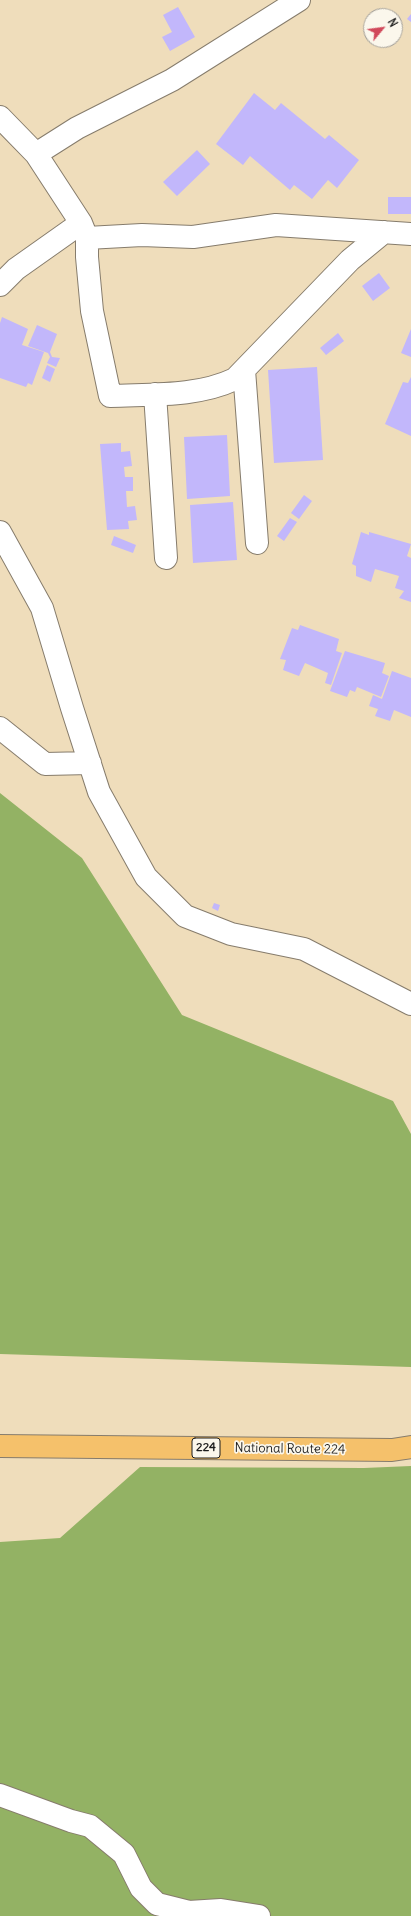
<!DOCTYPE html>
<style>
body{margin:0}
#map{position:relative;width:411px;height:1916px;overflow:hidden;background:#efddbb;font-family:Delius,sans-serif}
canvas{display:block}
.north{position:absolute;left:363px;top:8px;width:40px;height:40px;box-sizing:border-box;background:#fbf7ec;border:1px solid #a29f99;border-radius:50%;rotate:61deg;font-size:11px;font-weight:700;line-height:16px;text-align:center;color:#1c1c1c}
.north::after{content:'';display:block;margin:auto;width:14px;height:18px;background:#d1495b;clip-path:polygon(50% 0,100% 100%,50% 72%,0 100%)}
</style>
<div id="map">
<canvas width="411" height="1916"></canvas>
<div class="north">N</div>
</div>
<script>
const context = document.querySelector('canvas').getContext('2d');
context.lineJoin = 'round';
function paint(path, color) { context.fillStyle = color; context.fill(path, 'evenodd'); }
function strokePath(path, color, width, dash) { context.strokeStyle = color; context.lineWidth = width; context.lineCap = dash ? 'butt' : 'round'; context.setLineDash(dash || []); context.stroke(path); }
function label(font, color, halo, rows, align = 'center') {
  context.font = font + ' Delius,sans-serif'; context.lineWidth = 3.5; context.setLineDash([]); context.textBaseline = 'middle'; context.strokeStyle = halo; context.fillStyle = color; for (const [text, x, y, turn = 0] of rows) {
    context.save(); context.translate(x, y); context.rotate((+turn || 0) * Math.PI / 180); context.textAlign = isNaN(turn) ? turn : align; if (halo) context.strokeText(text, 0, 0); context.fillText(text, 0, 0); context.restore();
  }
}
paint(new Path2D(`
 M0,793L82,858L182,1015L393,1101L411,1134V1367L0,1354Z
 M411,1466V1916H0V1542L60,1538L140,1467L364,1468Z`), '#93b264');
paint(new Path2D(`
 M178,7L195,37L170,51L162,37L172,32L163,15Z
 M411,14V22L407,19Z
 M254,93L275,110L281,103L325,139L329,135L359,160L337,188L328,180L312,199L294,185L290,190L250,156L243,165L216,144Z
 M197,150L210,164L177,196L163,182Z
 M388,197H411V214H388Z
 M379,273L390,288L373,301L362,286Z
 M2,317L28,329L22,345L44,352L32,385L28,383L26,387L0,378V323Z
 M37,325L57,334L50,352L52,357L60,358L56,367L47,363L50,357L48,353L28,346Z
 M411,329V357L401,353Z
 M338,333L344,341L326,355L320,348Z
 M47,365L55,369L50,382L42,378Z
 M317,367L323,460L274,463L268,370Z
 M411,377V436L385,424L403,382L408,383Z
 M227,435L230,496L187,499L184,437Z
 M121,443V452L130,451L132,466L124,467L125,477H133V491H126L127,507L135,506L137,520L128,521L129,529L107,530L100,444Z
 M304,495L312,501L299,519L291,513Z
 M233,502L237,560L193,563L190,505Z
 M290,518L297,522L284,541L277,536Z
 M361,532L369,535V532L411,544L407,556L411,558V602L399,598L404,591L395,588L399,576L375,569L371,582L356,576V566L352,564Z
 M114,536L136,545L133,553L111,545Z
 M300,625L339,639L336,651L342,653L331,685L325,683L328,673L305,663L299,676L283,670L286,660L280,659L292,628L298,630Z
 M345,651L385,663L382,673L389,676L381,697L357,687L355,692L350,690L347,697L330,691Z
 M392,671L411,678V717L394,710L390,721L375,716L378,709L369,706L373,695L382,699Z
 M214,903L220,905L218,911L212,908Z`), '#c2b7fb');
const minor = new Path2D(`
 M299,0L172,80L77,128L36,154L81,223L87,238V257L92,311L110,396C152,394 197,397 235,379L350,260L384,232
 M0,117L36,154
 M87,238L142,235L193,237L276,225L411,234
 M0,285L16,269L81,223
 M244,370L257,543
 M155,394L166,558
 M0,532L42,608L72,708L99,792L146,877L185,916L231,934L304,949L411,1004
 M0,728L45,764L90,763
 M0,1795L71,1821L90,1826L124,1854L141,1888L157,1904L189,1912L221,1910L259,1916`);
const highway = new Path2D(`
 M0,1446L392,1450L411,1447`);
strokePath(minor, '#867c6c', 24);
strokePath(highway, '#867c6c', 24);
strokePath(minor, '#fff', 22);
strokePath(highway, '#f5c16b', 22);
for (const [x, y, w] of [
 [206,1448,28]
]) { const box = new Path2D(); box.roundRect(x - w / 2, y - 10, w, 20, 3); context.fillStyle = '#fbf7ec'; context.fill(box); strokePath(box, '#1c1c1c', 1); }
label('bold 12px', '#1c1c1c', null, [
 ["224",206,1448]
]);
label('13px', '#1c1c1c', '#fbf7ec', [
 ["National Route 224",290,1449,1]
]);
</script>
